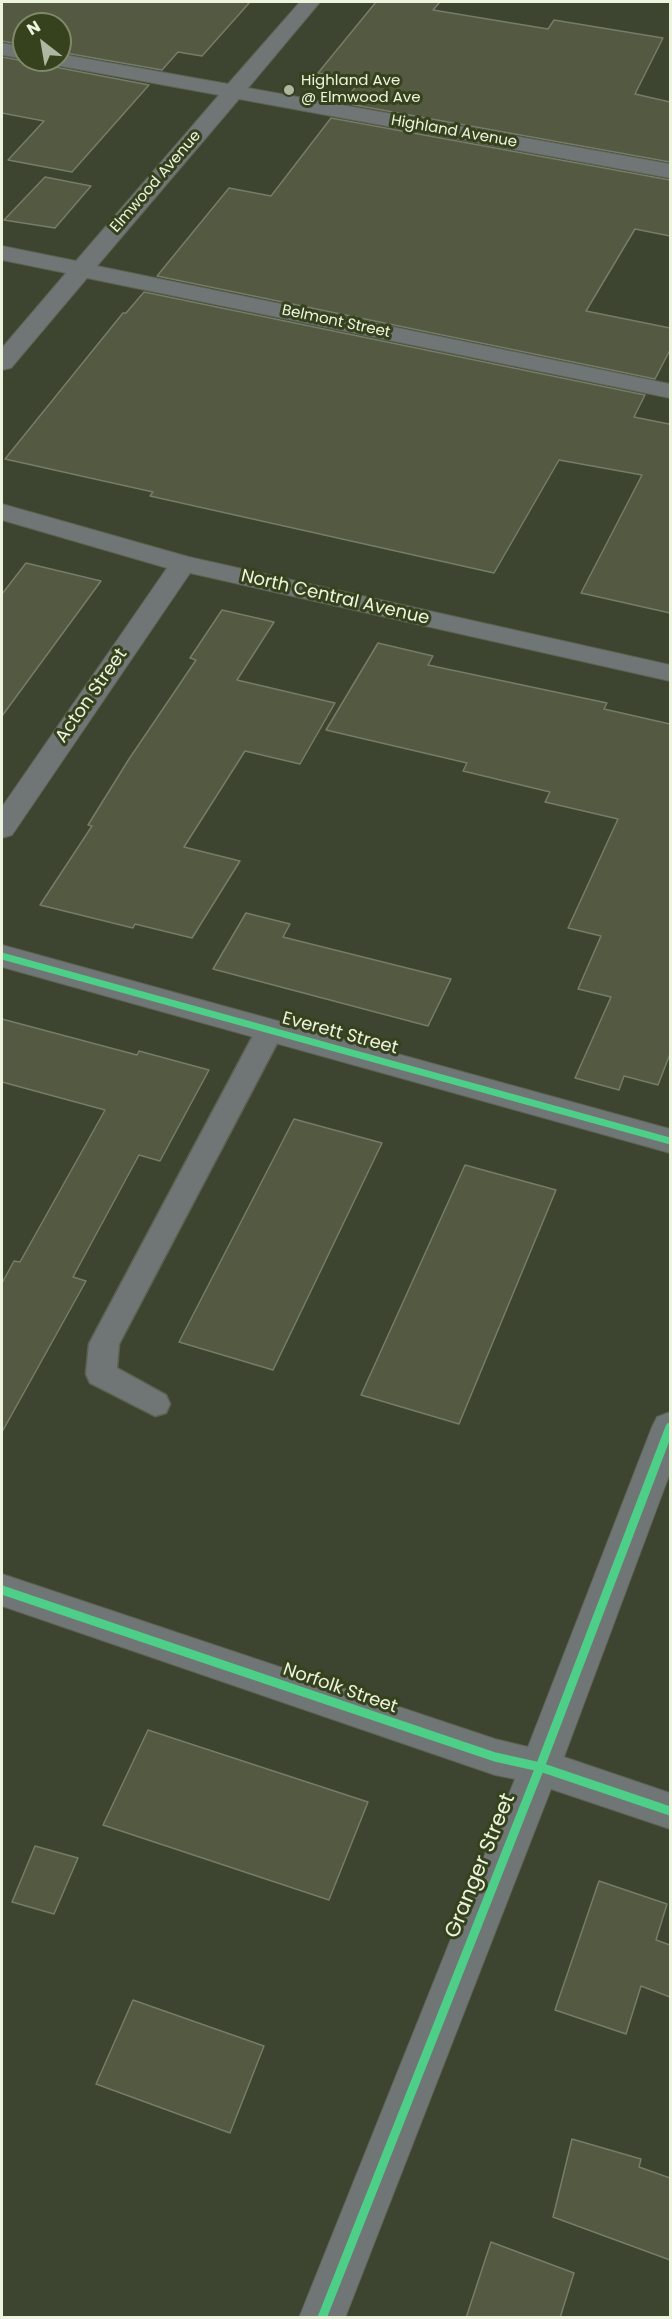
<!DOCTYPE html>
<style>
body{margin:0}
#map{position:relative;width:672px;height:2319px;overflow:hidden;background:#3d442f;font-family:Poppins,sans-serif}
canvas{display:block}
.frame{position:absolute;inset:0;border:3px solid #ecf4de;pointer-events:none}
.north{position:absolute;left:12px;top:12px;width:60px;height:60px;box-sizing:border-box;background:#36421d;border:2px solid #7f896a;border-radius:50%;rotate:329deg;font-size:16px;font-weight:700;line-height:24px;text-align:center;color:#ecf4de}
.north::after{content:'';display:block;margin:auto;width:21px;height:27px;background:#afb6a1;clip-path:polygon(50% 0,100% 100%,50% 72%,0 100%)}
</style>
<div id="map">
<canvas width="672" height="2319"></canvas>
<div class="frame"></div>
<div class="north">N</div>
</div>
<script>
const context = document.querySelector('canvas').getContext('2d');
context.lineJoin = 'round';
function paint(path, color) { context.fillStyle = color; context.fill(path, 'evenodd'); }
function strokePath(path, color, width, dash) { context.strokeStyle = color; context.lineWidth = width; context.lineCap = dash ? 'butt' : 'round'; context.setLineDash(dash || []); context.stroke(path); }
function label(font, color, halo, rows, align = 'center') {
  context.font = font + ' Poppins,sans-serif'; context.lineWidth = 6; context.setLineDash([]); context.textBaseline = 'middle'; context.strokeStyle = halo; context.fillStyle = color; for (const [text, x, y, turn = 0] of rows) {
    context.save(); context.translate(x, y); context.rotate((+turn || 0) * Math.PI / 180); context.textAlign = isNaN(turn) ? turn : align; if (halo) context.strokeText(text, 0, 0); context.fillText(text, 0, 0); context.restore();
  }
}
const building = new Path2D(`
 M2,2H250L202,56L178,52L162,70L60,52V24H24V45L2,41Z
 M376,2H440L433,10L548,29L554,20L663,38L635,94L670,102V162L343,103L360,81L318,73Z
 M2,57L24,61L48,60L51,65L60,68L149,85L72,172L8,160L44,121L2,113Z
 M331,118L670,180V236L635,229L586,311L670,328V350L655,379L157,276L229,188L271,196Z
 M45,177L91,186L55,228L4,220Z
 M144,292L645,395L634,417L669,424L670,421V613L581,593L642,475L559,460L494,573L150,496L153,492L5,459L123,313H126Z
 M26,563L101,581L2,716V594Z
 M222,610L274,622L237,680L335,703L300,764L245,751L184,847L240,861L192,938L135,924L133,928L40,905L92,826L88,825L129,759L196,660L190,658Z
 M378,643L433,656L428,665L607,703L604,709L670,724V1054L658,1085L624,1076L619,1090L575,1078L611,997L578,989L601,936L568,928L618,819L545,802L550,792L463,771L467,763L326,730Z
 M246,913L290,924L283,937L451,979L428,1026L213,969Z
 M2,1019L137,1055L139,1051L209,1070L160,1161L139,1155L73,1277L86,1281L2,1432V1283L14,1261L20,1262L105,1110L2,1082Z
 M294,1119L382,1143L273,1370L179,1342Z
 M465,1165L556,1190L459,1424L361,1395Z
 M148,1730L368,1802L329,1900L103,1825Z
 M35,1846L78,1858L54,1914L12,1902Z
 M599,1881L667,1904L656,1940L670,1945V1997L641,1986L626,2034L555,2010Z
 M133,2000L264,2046L230,2133L96,2084Z
 M572,2139L641,2159L639,2167L670,2178V2260L553,2217Z
 M491,2242L574,2273L560,2318H466Z`);
paint(building, '#535a41');
strokePath(building, '#767c6a', 1.5);
const lane = new Path2D(`
 M270,1020L280,1023L284,1030L119,1344L117,1368L166,1395L170,1404L166,1413L155,1416L90,1383L86,1374L89,1344L256,1030L260,1023Z`);
const street = new Path2D(`
 M300,2H320L248,88L670,164V178L239,99L97,266L670,384V398L87,278L11,368L2,370V348L66,273L2,260V246L76,261L219,95L60,66L53,64L50,60H60V54L228,84Z
 M2,43L24,47V59L2,55Z
 M2,504L189,557L670,665V681L190,573L12,835L2,838V807L167,568L2,520Z
 M2,945L670,1129V1153L2,967Z
 M670,1412V1473L564,1757L670,1793V1829L551,1789L345,2318H299L515,1779L495,1775L2,1606V1574L495,1739L528,1747L652,1427L657,1417Z`);
strokePath(lane, '#5c6250', 3);
strokePath(street, '#5c6250', 2);
paint(lane, '#707576');
paint(street, '#707576');
strokePath(new Path2D(`
 M2,956L670,1141`), '#4dcf88', 7);
strokePath(new Path2D(`
 M2,1590L495,1757L540,1767L670,1811
 M322,2318L540,1767L670,1427`), '#4dcf88', 9);
for (const [x, y, r, color] of [
 [289,90,6,"#afb6a1"]
]) { const dot = new Path2D(); dot.arc(x, y, r, 0, 2 * Math.PI); context.fillStyle = color; context.fill(dot); strokePath(dot, '#36421d', 2); }
label('15px', '#ecf4de', '#36421d', [
 ["Highland Ave",301,81],
 ["@ Elmwood Ave",301,98]
], 'left');
label('15px', '#ecf4de', '#36421d', [
 ["Highland Avenue",454,132,10],
 ["Elmwood Avenue",156,182,-49],
 ["Belmont Street",336,322,12]
]);
label('18px', '#ecf4de', '#36421d', [
 ["North Central Avenue",335,598,13],
 ["Acton Street",92,696,-55],
 ["Everett Street",340,1034,15],
 ["Norfolk Street",340,1689,19]
]);
label('21px', '#ecf4de', '#36421d', [
 ["Granger Street",481,1866,-68]
]);
</script>
